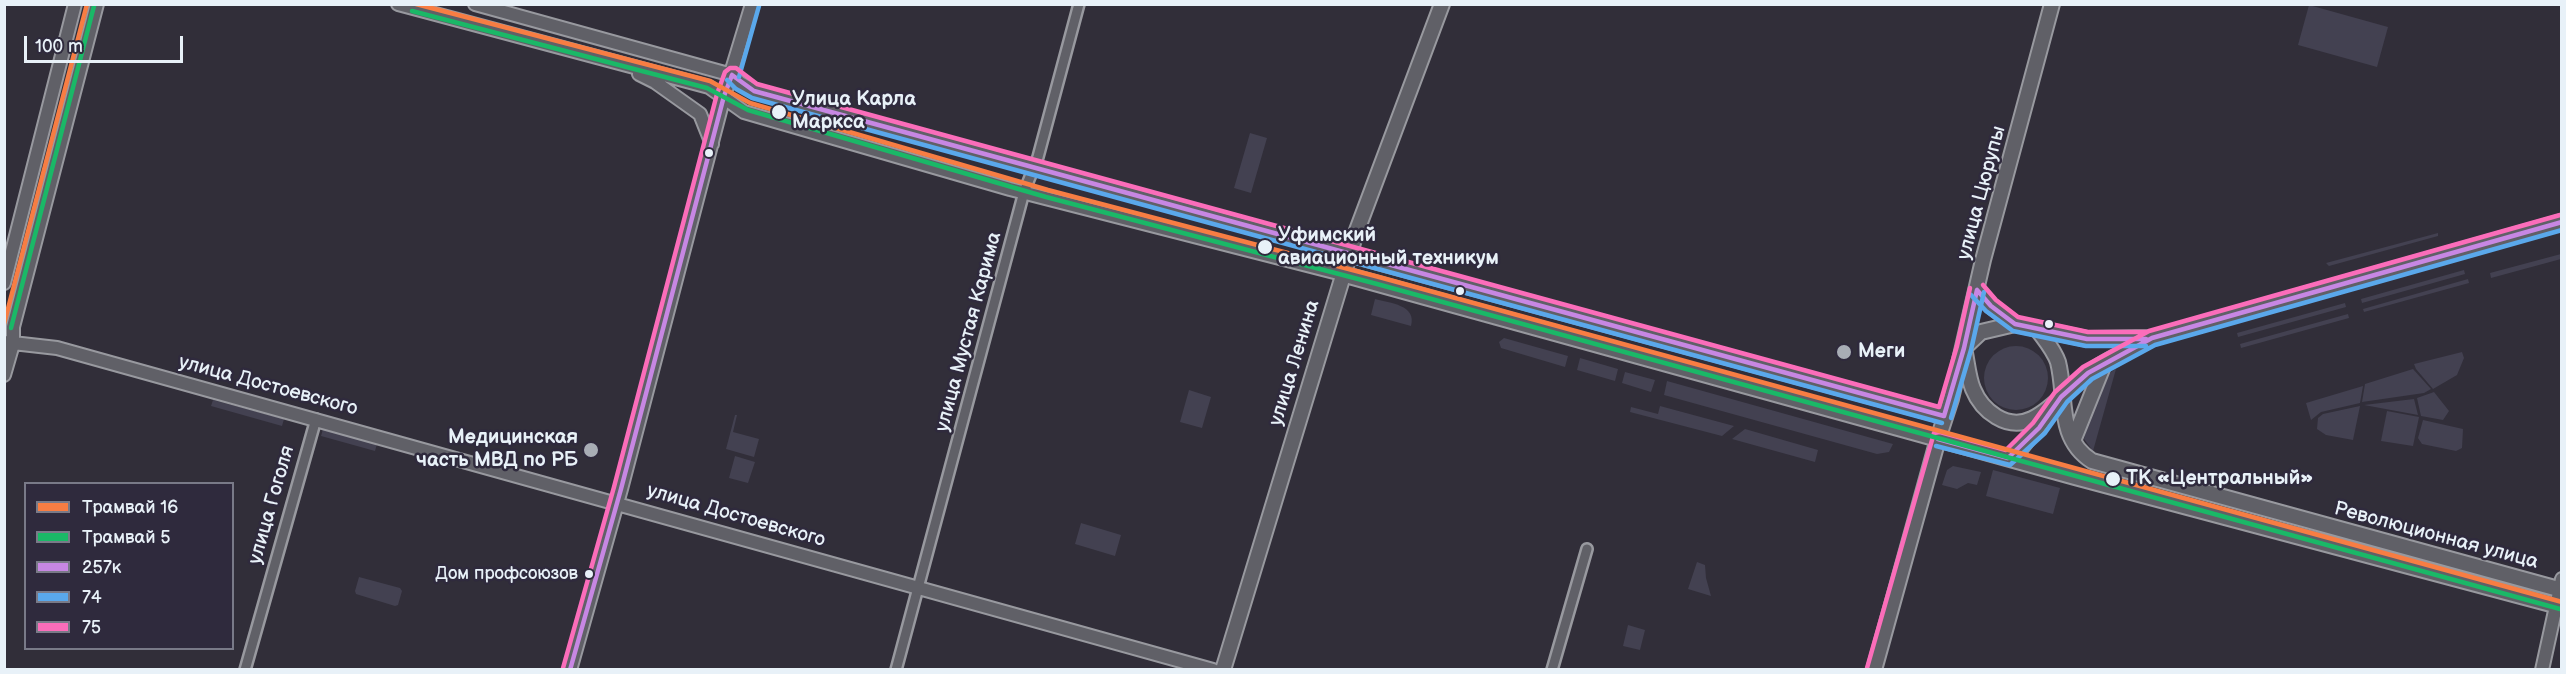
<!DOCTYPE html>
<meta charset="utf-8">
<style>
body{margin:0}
#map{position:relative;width:2566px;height:674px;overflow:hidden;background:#312e39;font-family:"Balsamiq Sans",sans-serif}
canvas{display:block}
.frame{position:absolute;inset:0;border:6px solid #e8f1f8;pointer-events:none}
.legend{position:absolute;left:24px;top:482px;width:210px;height:168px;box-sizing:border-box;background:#2f2a3d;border:2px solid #797a88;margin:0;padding:8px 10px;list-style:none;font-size:18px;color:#e8f1f8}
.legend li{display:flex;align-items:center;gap:12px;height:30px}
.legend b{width:30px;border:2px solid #797a88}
.scale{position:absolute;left:24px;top:36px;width:159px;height:27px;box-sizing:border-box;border:3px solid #e8f1f8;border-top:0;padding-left:8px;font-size:18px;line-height:21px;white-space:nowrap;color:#e8f1f8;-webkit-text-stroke:4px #2f2a3d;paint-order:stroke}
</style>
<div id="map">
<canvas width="2566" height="674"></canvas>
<div class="frame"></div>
<ul class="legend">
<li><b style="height:8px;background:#f77d43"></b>Трамвай 16</li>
<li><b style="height:8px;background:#1ab867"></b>Трамвай 5</li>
<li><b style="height:8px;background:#c787e3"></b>257к</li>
<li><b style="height:8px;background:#5aa8eb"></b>74</li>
<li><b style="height:8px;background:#fb6dba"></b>75</li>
</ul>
<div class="scale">100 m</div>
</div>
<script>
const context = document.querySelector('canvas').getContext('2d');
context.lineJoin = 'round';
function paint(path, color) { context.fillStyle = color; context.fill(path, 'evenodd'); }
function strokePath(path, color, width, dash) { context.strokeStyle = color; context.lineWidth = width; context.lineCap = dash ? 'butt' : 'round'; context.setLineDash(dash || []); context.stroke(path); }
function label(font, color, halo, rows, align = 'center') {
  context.font = font + ' "Balsamiq Sans",sans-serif'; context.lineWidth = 5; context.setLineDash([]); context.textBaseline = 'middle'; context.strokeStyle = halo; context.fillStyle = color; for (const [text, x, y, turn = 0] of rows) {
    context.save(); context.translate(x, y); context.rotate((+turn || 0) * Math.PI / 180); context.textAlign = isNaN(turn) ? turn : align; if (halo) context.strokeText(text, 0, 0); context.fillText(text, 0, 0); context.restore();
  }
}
paint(new Path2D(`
 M2309,5L2388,27L2377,67L2298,45Z
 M1250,133L1267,138L1251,193L1234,188Z
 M2438,233V236L2329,266L2326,263Z
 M2561,254V259L2491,278L2490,273Z
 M2464,270L2465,274L2362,303L2361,299Z
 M2468,279L2469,283L2364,312L2363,309Z
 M1375,299C1390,303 1417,305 1411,326L1371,315Z
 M2345,303L2346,307L2238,337L2237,333Z
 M2348,314L2349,318L2241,348L2240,344Z
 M1504,338L1568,356L1565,367L1501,348L1499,342Z
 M1984 378a32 32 0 1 1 64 0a32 32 0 1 1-64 0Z
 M2462,352L2464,358L2457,375L2433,389L2416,369L2414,364Z
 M1580,358L1618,369L1615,381L1577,370Z
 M2116,369L2093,451L2084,439C2090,420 2097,377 2116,369Z
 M2413,369L2431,389L2424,393L2362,402L2365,384Z
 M1625,372L1655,380L1651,392L1622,383Z
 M1667,381L1893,444L1889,452L1877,454L1664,395Z
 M2363,386L2360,403L2321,412L2311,420L2306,403Z
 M1189,390L1211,397L1202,428L1180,422Z
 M2434,392L2449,411L2443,420L2421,416L2417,398Z
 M2414,399L2418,415L2364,405Z
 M213,400L284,419L282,426L211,406Z
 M1660,406L1734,426L1722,436L1630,412L1631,407L1658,414Z
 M2360,406L2353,440L2326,435L2317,429L2318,418L2323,414Z
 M2387,411L2419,417L2413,446L2381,441Z
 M735,415H737L733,432L759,439L754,457L726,449Z
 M2423,420L2463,429L2462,448L2456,451L2422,444L2418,438Z
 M323,429L377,444L375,451L321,436Z
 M1745,429L1818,450L1815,462L1732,439Z
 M735,456L755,462L748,483L729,478Z
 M1953,466L1981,472L1977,485L1968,483L1957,489L1942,485L1947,470Z
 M1993,470L2060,488L2053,514L1986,496Z
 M1081,523L1121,535L1115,556L1075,544Z
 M1697,562L1705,565L1706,578L1711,596L1688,589Z
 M359,577L400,588L402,591L398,605L395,606L356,594L355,591Z
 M1628,625L1645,630L1640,650L1623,646Z`), '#434151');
const minor = new Path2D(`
 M245,670L316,419
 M896,670L1024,192L1038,157L1079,4
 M1552,670L1587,549`);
const tertiary = new Path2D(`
 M398,4L709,87L744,112L1010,189L1342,274
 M475,4L732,75L740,83L754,91L1349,254
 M639,74L655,82L700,114L712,144
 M4,283L75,4
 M4,342L57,348L1213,670
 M4,375L13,344V327L97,4
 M570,670L621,489L724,96L752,4
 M2542,670L2562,579`);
const secondary = new Path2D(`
 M1349,254L1944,416
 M1342,274L2075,477L2562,607
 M1977,290L1991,306L2015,324
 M2038,330C2045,340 2054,350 2058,362C2067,397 2056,438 2092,461L2562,590
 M2152,338C2132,349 2105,360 2089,373C2070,387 2053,409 2032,419C2007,431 1982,411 1973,389C1968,377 1967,361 1964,348L1981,332L2015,324L2087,339L2152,338L2562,222
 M2073,441L2104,364
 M2008,458L2021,448L2052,409
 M1223,670L1356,233L1442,4
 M1874,670L1938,439L1951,399L1983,260L2052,4`);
strokePath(minor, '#98999f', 14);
strokePath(tertiary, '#98999f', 16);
strokePath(secondary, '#98999f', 18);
strokePath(minor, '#606067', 9);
strokePath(tertiary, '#606067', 12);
strokePath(secondary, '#606067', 14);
strokePath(new Path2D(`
 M732,75L754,91L1944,416
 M1977,290L1991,306L2015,324L2087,339H2146
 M1944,416L1964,348L1977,290
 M1938,439L2008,458L2039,428L2061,397L2088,373L2152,338L2562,222
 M570,670L621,489L724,96L732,75`), '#c787e3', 4.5);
strokePath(new Path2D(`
 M739,77L759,6
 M727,80L736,89L752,98L1942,423
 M1971,295L1986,311L2013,331L2086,346H2146
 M1951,418L1971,350L1984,292
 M1936,446L2010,465L2045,433L2067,402L2092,379L2155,345L2562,230`), '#5aa8eb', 4.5);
strokePath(new Path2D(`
 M1983,285L1996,300L2018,317L2088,332H2146
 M563,668L614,487L717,94L725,72L730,68H736L757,84L1939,407L1957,346L1970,288
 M1867,668L1934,433L1940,432L2006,450L2033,423L2055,392L2083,367L2149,331L2560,215`), '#fb6dba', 4.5);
strokePath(new Path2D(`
 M416,4L710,81L750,103L1048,190L1379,277L2562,602
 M4,324L87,4`), '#f77d43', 4.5);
strokePath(new Path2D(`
 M412,11L707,88L748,110L1046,197L1377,284L2560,609
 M11,328L94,6`), '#1ab867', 4.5);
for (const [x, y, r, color] of [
 [779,112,8,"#e8f1f8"],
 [709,153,5,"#e8f1f8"],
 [1265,247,8,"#e8f1f8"],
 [1460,291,5,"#e8f1f8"],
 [2049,324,5,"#e8f1f8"],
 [1844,352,8,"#a8adb5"],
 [591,450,8,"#a8adb5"],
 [2113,479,8,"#e8f1f8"],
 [589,574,5,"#e8f1f8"]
]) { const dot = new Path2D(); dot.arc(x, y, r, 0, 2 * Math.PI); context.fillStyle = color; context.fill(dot); strokePath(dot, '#2f2a3d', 2); }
label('18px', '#e8f1f8', '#2f2a3d', [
 ["Дом профсоюзов",578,574]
], 'right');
label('bold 20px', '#e8f1f8', '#2f2a3d', [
 ["Улица Карла",792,100],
 ["Маркса",792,123],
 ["Уфимский",1278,236],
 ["авиационный техникум",1278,259],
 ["ТК «Центральный»",2126,479]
], 'left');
label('20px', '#e8f1f8', '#2f2a3d', [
 ["улица Цюрупы",1982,193,-75],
 ["улица Мустая Карима",969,332,-75],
 ["улица Ленина",1295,363,-73],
 ["улица Достоевского",268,386,15],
 ["улица Гоголя",272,505,-74],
 ["улица Достоевского",736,516,16],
 ["Революционная улица",2436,536,15]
]);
label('bold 20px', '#e8f1f8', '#2f2a3d', [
 ["Меги",1858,352],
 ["Медицинская",578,438,"right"],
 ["часть МВД по РБ",578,461,"right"]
], 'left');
</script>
